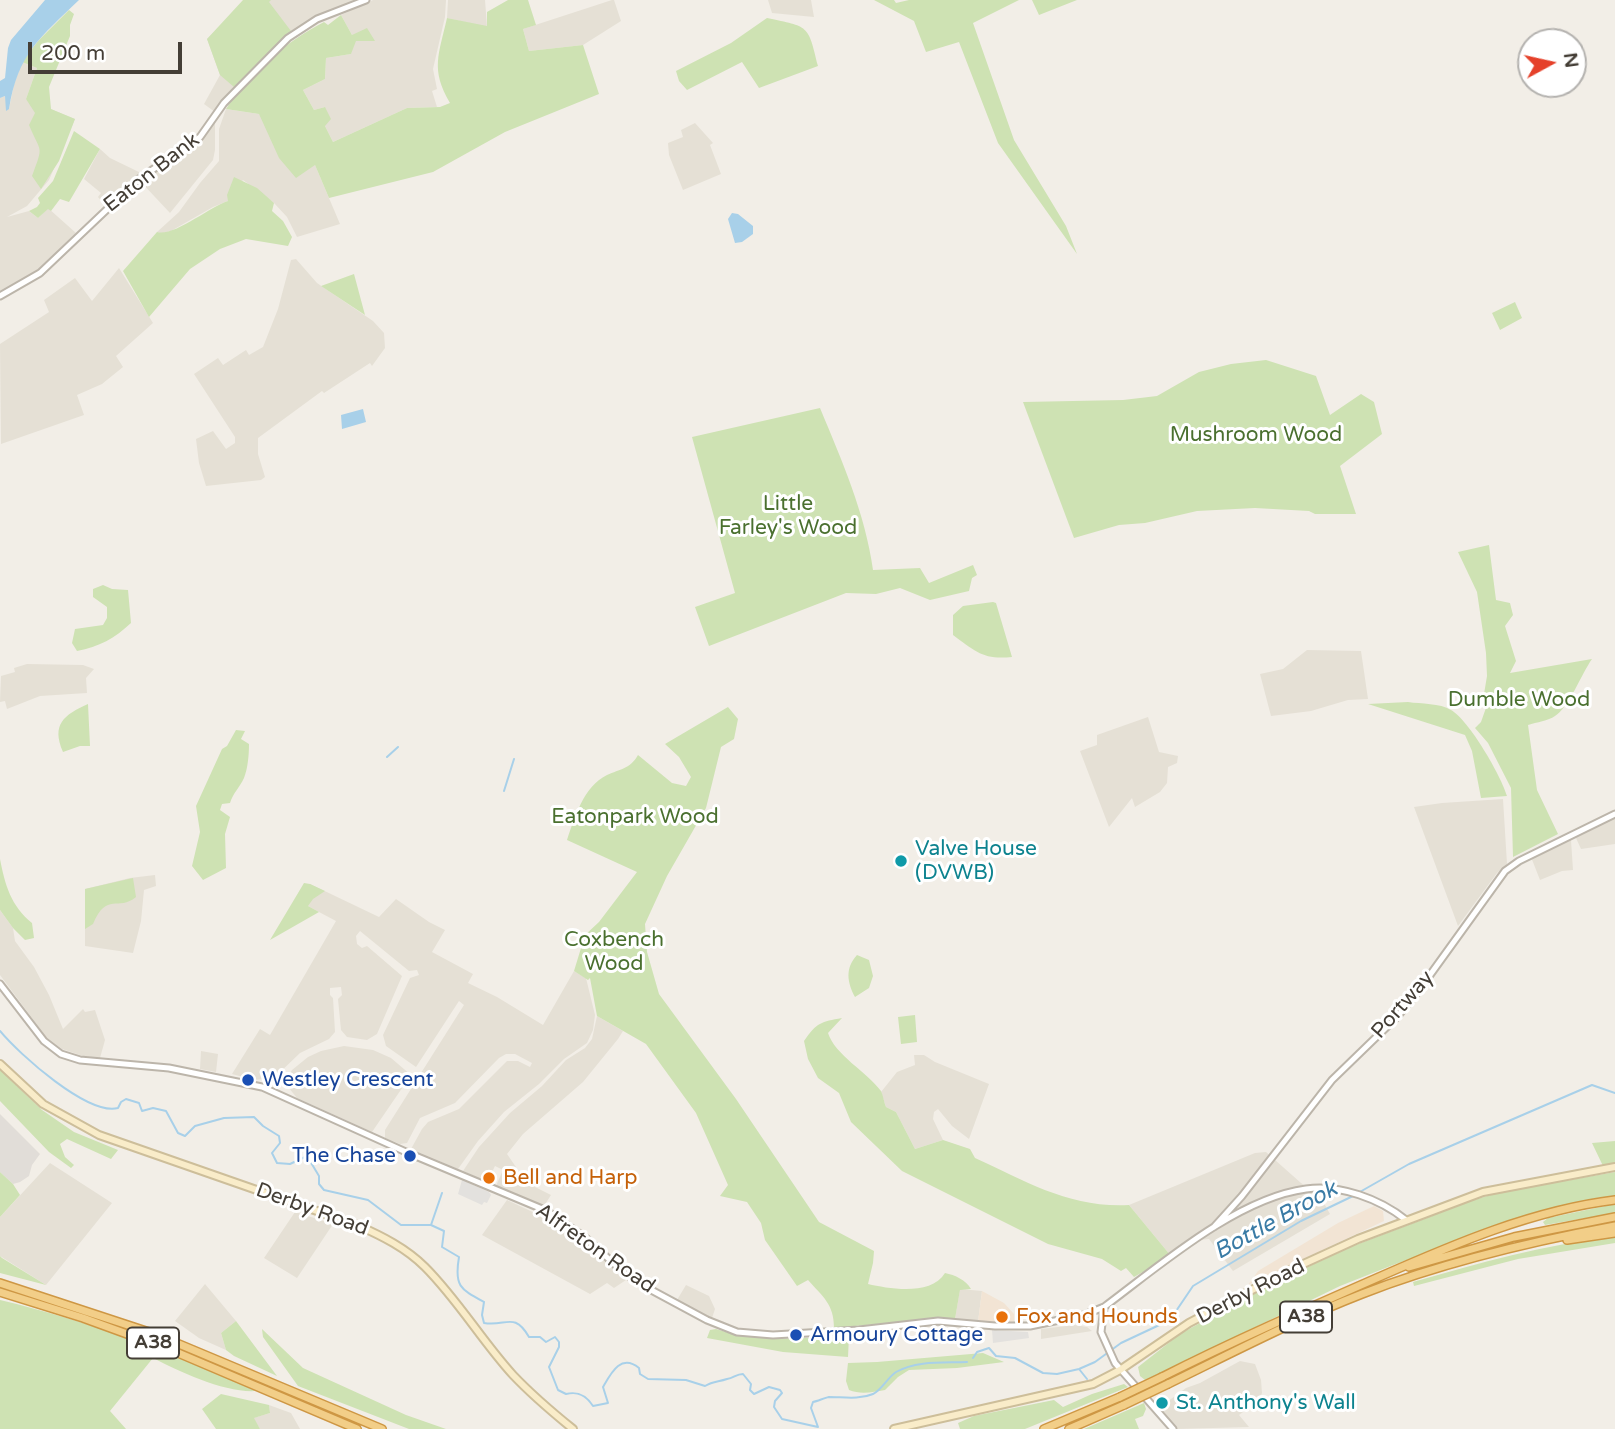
<!DOCTYPE html>
<style>
body{margin:0}
#map{position:relative;width:1615px;height:1429px;overflow:hidden;background:#f2eee7;font-family:"Varela Round",sans-serif}
canvas{display:block}
.north{position:absolute;left:1517px;top:28px;width:70px;height:70px;box-sizing:border-box;background:#fff;border:2px solid #b4b2af;border-radius:50%;rotate:82deg;font-size:19px;font-weight:700;line-height:28px;text-align:center;color:#443e36}
.north::after{content:'';display:block;margin:auto;width:24px;height:32px;background:#e5412a;clip-path:polygon(50% 0,100% 100%,50% 72%,0 100%)}
.scale{position:absolute;left:28px;top:42px;width:154px;height:32px;box-sizing:border-box;border:4px solid #443e36;border-top:0;padding-left:9px;font-size:21px;line-height:24px;white-space:nowrap;color:#443e36;-webkit-text-stroke:5px #fff;paint-order:stroke}
</style>
<div id="map">
<canvas width="1615" height="1429"></canvas>
<div class="north">N</div>
<div class="scale">200 m</div>
</div>
<script>
const context = document.querySelector('canvas').getContext('2d');
context.lineJoin = 'round';
function paint(path, color) { context.fillStyle = color; context.fill(path, 'evenodd'); }
function strokePath(path, color, width, dash) { context.strokeStyle = color; context.lineWidth = width; context.lineCap = dash ? 'butt' : 'round'; context.setLineDash(dash || []); context.stroke(path); }
function label(font, color, halo, rows, align = 'center') {
  context.font = font + ' "Varela Round",sans-serif'; context.lineWidth = 6; context.setLineDash([]); context.textBaseline = 'middle'; context.strokeStyle = halo; context.fillStyle = color; for (const [text, x, y, turn = 0] of rows) {
    context.save(); context.translate(x, y); context.rotate((+turn || 0) * Math.PI / 180); context.textAlign = isNaN(turn) ? turn : align; if (halo) context.strokeText(text, 0, 0); context.fillText(text, 0, 0); context.restore();
  }
}
paint(new Path2D(`
 M246,0H357L314,18L291,31L258,61L215,112L204,104L220,75L207,39Z
 M373,0H446L445,17L433,69L437,89L432,91L437,107L407,108L333,142L325,126V107L314,110L303,90L325,79L326,58L351,54L352,35L341,15Z
 M448,0H485L487,27L447,18Z
 M612,0H614L621,21L583,45L529,51L523,29Z
 M768,0H811L814,17L772,13Z
 M22,62L37,68L26,99L75,119L49,180L27,206L7,217L29,211L38,218L48,208L76,233L34,274L0,293V98L5,96L9,109L14,84Z
 M226,109L259,114L315,165L340,224L297,237L287,217L274,203L243,180L228,201L213,207L171,231L163,234L157,232L179,212L200,183L219,161V129Z
 M215,122V150L213,160L170,213L140,181L196,144Z
 M695,123L713,143L710,145L721,174L683,190L669,155L668,143L683,137L681,130Z
 M100,149L110,158L141,173L106,206L98,197L101,193L84,179Z
 M296,259L317,283L373,321L384,333L385,348L372,366L370,363L324,393L322,391L258,438V454L265,477L261,480L206,486L199,463L196,439L213,431L226,449L235,443V437L194,374L218,358L223,365L246,350L249,355L263,347L278,309L291,260Z
 M119,268L153,323L116,356L123,367L102,384L77,395L84,415L1,444L0,344L49,312L44,300L75,278L92,301Z
 M1307,650L1361,651L1368,699L1348,700L1311,711L1271,716L1260,674L1283,669Z
 M27,664L83,665L94,669L86,678L87,693L40,696L7,709L5,701L0,702L1,676L15,672L14,668Z
 M1148,717L1159,752L1178,756L1177,763L1168,767L1167,783L1160,792L1135,807L1132,798L1109,827L1080,751L1097,745V735Z
 M1503,799L1507,864L1497,873L1458,926L1414,807L1442,803Z
 M1615,818V844L1581,849L1576,838Z
 M1571,840L1573,870L1562,871L1540,880L1531,857Z
 M155,875L156,886L144,890L141,921L133,953L85,946V889L130,878Z
 M310,884L379,917L396,899L429,922L445,930L432,952L473,974L468,983L497,997L543,1025L574,971L586,978L595,1015L593,1030L587,1043L564,1059L539,1084L504,1112L478,1141L458,1169L411,1149L422,1129L428,1122L459,1109L507,1061H518L530,1067L532,1063L515,1054H506L499,1058L455,1103L420,1118L407,1143L400,1144L385,1138V1130L464,1005L459,1001L416,1067L386,1046L383,1035L410,978L419,975L417,970L409,971L360,931L356,936L357,944L362,948L367,946L402,976L377,1034L367,1040L347,1037L341,1030L338,999L342,995L341,987L330,988V995L333,998L335,1032L329,1039L300,1053L274,1078L254,1080L232,1074L260,1029L270,1035L336,921L302,903Z
 M0,910L13,928L15,941L34,967L49,995L63,1029L83,1009L85,1012L95,1010L105,1040L100,1058L83,1056L62,1049L46,1037L0,975Z
 M597,1016L623,1031L618,1039L583,1082L523,1134L507,1154L527,1183L551,1195L544,1206L496,1186L503,1170L495,1166L487,1182L463,1171L479,1147L510,1113L542,1086L566,1060L585,1048L592,1039Z
 M344,1046L373,1050L391,1058L411,1075L372,1132L297,1098L284,1082L292,1070L308,1057L321,1051Z
 M201,1051L218,1054L216,1072L200,1069Z
 M914,1055H924L935,1062L989,1084L969,1139L952,1126L938,1109L934,1112L933,1119L943,1140L915,1149L896,1112L886,1107L881,1092L897,1072L915,1065Z
 M1266,1152L1301,1183L1320,1196L1330,1214L1233,1271L1209,1239L1189,1241L1171,1256L1129,1205L1255,1153Z
 M50,1163L112,1203L46,1285L0,1256V1217Z
 M507,1200L569,1229L626,1280L614,1288L607,1283L590,1294L482,1235Z
 M295,1212L333,1224L297,1278L264,1258Z
 M205,1284L236,1321L221,1333L226,1350L199,1338L175,1321Z
 M686,1285L709,1296L715,1309L712,1318L677,1300Z
 M960,1289L982,1291L978,1322L955,1319Z
 M1075,1325L1087,1327L1092,1331L1041,1339V1329Z
 M1240,1361L1255,1364L1261,1380L1262,1393L1259,1400L1239,1415L1249,1427L1177,1429L1160,1407L1186,1388L1200,1383Z
 M269,1405L291,1413L300,1429H260L253,1418L270,1413Z`), '#e5e0d5');
paint(new Path2D(`
 M1374,1206L1383,1211L1384,1221L1248,1285L1258,1271L1338,1223Z
 M982,1291L1004,1303L1014,1314V1323L978,1322Z`), '#f2e4d4');
paint(new Path2D(`
 M0,1114L40,1154L32,1165L29,1176L20,1182L13,1184L0,1172Z`), '#e1ddd8');
paint(new Path2D(`
 M243,0H271L269,2L291,31L234,87L220,75L207,39Z
 M508,0H528L536,25L523,29L529,51L583,45L599,94L505,132L433,172L329,198L315,165L296,178L279,158L259,114L226,109C249,73 287,41 324,22L328,25L341,15L352,35L367,28L375,41H356L351,54L326,58L325,79L303,90L314,110L325,107L331,119L325,126L333,142L407,108L440,107L450,103C430,69 439,54 447,18L487,26V12Z
 M874,0H894L896,3L909,0H1019L973,23L1014,140L1066,226L1077,254L998,143L959,42L926,52L914,21Z
 M1032,0H1077L1039,15Z
 M69,10L74,14L70,25V36L49,87L51,109L75,119L59,161L41,189L32,176C44,144 41,154 29,125L35,113L26,99L37,68L22,62L38,41Z
 M767,18C809,27 808,24 818,66L759,88L742,62L687,90L679,81L676,71L731,43Z
 M74,131L100,149L69,202L60,199L51,211L48,209L38,218L29,211L37,207L40,203L38,198L53,181Z
 M234,177L257,188L274,203L272,211L283,221L292,237L288,246L246,239L220,249L190,269L149,317L123,271L157,232C174,237 209,207 228,201L227,195Z
 M354,274L365,315L321,286Z
 M1515,302L1522,318L1500,330L1492,313Z
 M1266,360L1316,376L1330,415L1361,394L1374,402L1382,434L1340,466L1356,514H1315L1309,511L1255,508L1197,511L1145,523L1119,525L1074,538L1023,402L1123,400L1157,396L1199,372L1231,364Z
 M820,408C842,461 865,513 873,570L920,568L929,583L973,565L977,575L972,578L969,591L930,600L900,588L876,594L846,593L709,646L695,607L735,593L692,437Z
 M1489,545L1496,600L1510,603L1513,615L1505,626L1516,661L1510,673L1592,659C1582,673 1568,709 1555,716C1548,721 1537,722 1528,725L1537,790L1558,834L1513,857L1511,788L1488,743L1475,728L1481,722L1487,705L1483,700L1487,676L1486,653L1477,592L1458,552Z
 M103,585L112,589L128,590L131,623C115,638 99,647 77,651L72,643L75,629L103,625L107,618V607L93,597V589Z
 M993,602L996,603L1012,657C984,660 976,652 953,635V615L963,606Z
 M1408,702C1421,704 1440,703 1451,710C1469,720 1502,777 1507,796L1481,798L1472,751L1465,735L1368,704Z
 M88,704L90,746H80L63,752C51,724 64,715 88,704Z
 M728,707L738,719L734,739L721,747L706,808L667,876L645,924L647,952L659,994L736,1099L819,1222L874,1251L873,1263L868,1284C890,1289 931,1296 945,1273C955,1275 966,1280 971,1289L960,1290L955,1319L940,1318L834,1328C834,1304 823,1297 808,1280L797,1286L765,1240L761,1223L747,1202L720,1196L728,1185L696,1113L646,1044L597,1016L590,978L588,980L574,971L585,935L599,922L637,872L567,840C575,817 583,787 607,775C620,769 630,769 638,755L672,783L686,786L691,777L679,757L665,744Z
 M236,730L245,731L241,739L249,744C249,754 248,768 244,778C240,787 233,793 230,803L222,804L220,810L230,817L225,834L226,868L203,880L192,866L200,832L196,806L222,749L227,746Z
 M0,859C5,885 11,906 32,923L34,938L25,940L13,928L0,910Z
 M133,878L136,897C118,912 107,891 93,924L85,929V889Z
 M304,883L310,884L325,891L313,899L308,906L319,912L270,940Z
 M857,955L869,960L873,976L869,988L855,997C847,982 845,968 857,955Z
 M915,1015L917,1042L901,1044L898,1017Z
 M842,1018L828,1033C835,1055 867,1072 881,1091C883,1095 884,1102 886,1107L896,1112L915,1149L943,1140L970,1149L975,1158C1028,1182 1069,1208 1129,1205L1171,1256L1134,1277L1126,1268L1121,1271L1102,1259L1048,1244L902,1171L851,1122L839,1093L818,1078L808,1059L804,1041C817,1022 821,1022 842,1018Z
 M0,1070L42,1110L74,1132L118,1150L111,1159L67,1139L60,1144L65,1157L74,1165L71,1168L49,1152L0,1101Z
 M1615,1141V1163L1603,1166L1592,1143Z
 M0,1172L13,1184L20,1195L0,1217Z
 M1615,1172V1196L1597,1198L1544,1210L1393,1265L1340,1286L1169,1369L1145,1380L1140,1376L1138,1367L1180,1334L1273,1283L1353,1246L1474,1200L1497,1193Z
 M1615,1204V1213L1545,1225L1543,1222L1548,1218Z
 M1615,1237V1243L1518,1259L1414,1286L1413,1282C1479,1263 1546,1244 1615,1237Z
 M0,1256L2,1258L46,1285L0,1273Z
 M0,1300C89,1321 173,1353 256,1391C225,1393 180,1372 153,1358L110,1411L126,1429H0Z
 M236,1321L277,1376L234,1356L226,1350L221,1333Z
 M262,1329L303,1368L406,1415L446,1429H409L298,1386L263,1337Z
 M716,1329C760,1344 804,1337 849,1336L848,1357L783,1352L707,1338L710,1330Z
 M983,1353L1004,1362L957,1368L909,1370L898,1377L885,1390C873,1392 861,1395 849,1390L846,1381L848,1363L877,1362Z
 M1124,1384L1128,1387L1025,1429H960L958,1423L974,1416L1054,1400L1063,1407L1092,1394Z
 M221,1394L269,1405L270,1413L254,1418L260,1429H216L202,1409Z
 M1144,1403L1146,1409L1143,1416L1135,1419L1139,1429H1084Z`), '#cee2b3');
paint(new Path2D(`
 M462,1180L489,1192L491,1195L487,1203L484,1202L482,1205L458,1194Z
 M992,1330L1028,1332L1029,1338L993,1343Z`), '#e3e1de');
paint(new Path2D(`
 M45,0H79C40,38 18,53 9,109L6,111L5,96L0,98V81L5,78L8,48L11,40Z
 M732,213L738,214L753,226V234L742,242L735,243L728,219Z
 M363,409L366,422L342,429L341,415Z`), '#a8d0e9');
strokePath(new Path2D(`
 M387,757L398,747
 M504,791L514,759
 M0,1031C19,1054 88,1116 118,1108L121,1102L126,1099L139,1103L142,1111L153,1108L166,1111L178,1133L185,1136L195,1126L224,1118L254,1117L263,1126L279,1136L280,1143L272,1153L277,1163L290,1164L307,1156L319,1176V1184L324,1190L368,1200L401,1225H431L444,1231L442,1247L459,1257C454,1286 460,1289 484,1302L482,1315L484,1323C506,1327 514,1311 529,1337H540L546,1342L555,1337L559,1342V1347L549,1367L558,1390L566,1394C578,1391 586,1395 593,1406L608,1403L603,1387C611,1373 621,1353 639,1368L640,1374L648,1379L686,1380L705,1386C713,1381 718,1382 727,1379C734,1378 736,1374 743,1374L751,1384L750,1390L754,1394L769,1387L780,1390L782,1393L775,1401L774,1407L782,1419L818,1427L811,1408L813,1402C818,1401 824,1398 829,1397C843,1397 859,1400 873,1394C882,1390 887,1378 896,1372C917,1360 944,1363 967,1362
 M1358,1193L1409,1164L1592,1085L1615,1093
 M431,1225L442,1193
 M973,1358L977,1352L989,1348L996,1356L1015,1358L1043,1373L1057,1374L1079,1369L1095,1362L1121,1343L1170,1320L1193,1286L1301,1221L1353,1196
 M1079,1369L1087,1379`), '#a8d0e9', 2);
const tertiary = new Path2D(`
 M0,296L40,273L139,179L200,137L224,103L288,38L317,19L366,0
 M0,984L44,1041L61,1054L80,1060L169,1068L262,1087L406,1152L547,1211L587,1239L623,1272L642,1285L707,1320L737,1332L773,1335L859,1330L938,1321L995,1326H1030L1084,1315L1104,1307C1159,1266 1237,1198 1306,1189C1340,1184 1380,1199 1406,1220
 M1214,1227L1242,1196L1332,1080L1398,1016L1417,993L1505,871L1519,861L1615,814
 M1104,1307L1101,1332L1115,1363L1173,1429`);
const secondary = new Path2D(`
 M0,1064L43,1104L99,1135L357,1225C382,1236 406,1248 425,1267C458,1300 482,1341 513,1375C532,1395 552,1412 573,1429
 M894,1429L1093,1384L1120,1370L1189,1323L1288,1271L1358,1239L1483,1192L1615,1167`);
const trunk = new Path2D(`
 M1567,1240L1615,1233
 M1409,1267L1514,1237L1615,1217
 M0,1283L155,1334L382,1429
 M0,1292L83,1318L171,1350L357,1429
 M1162,1377C1233,1341 1306,1309 1379,1277C1454,1244 1533,1210 1615,1200
 M1168,1384C1232,1353 1295,1320 1362,1294C1444,1262 1529,1242 1615,1226
 M1044,1429L1120,1397
 M1069,1429L1124,1405`);
strokePath(tertiary, '#bcb5aa', 9);
strokePath(secondary, '#cdbe9a', 10);
strokePath(trunk, '#ce9744', 10);
strokePath(tertiary, '#fff', 5);
strokePath(secondary, '#f9ecc9', 6);
strokePath(trunk, '#f2ce88', 7);
const trunkBridge = new Path2D(`
 M1120,1397L1162,1377
 M1124,1405L1168,1384`);
strokePath(trunkBridge, '#ce9744', 10, []);
strokePath(trunkBridge, '#f2ce88', 7);
for (const [x, y, r, color] of [
 [901,861,7,"#0f9aa8"],
 [248,1080,7,"#1a4fb4"],
 [410,1156,7,"#1a4fb4"],
 [489,1178,7,"#e8710a"],
 [1002,1317,7,"#e8710a"],
 [796,1335,7,"#1a4fb4"],
 [1162,1403,7,"#0f9aa8"]
]) { const dot = new Path2D(); dot.arc(x, y, r, 0, 2 * Math.PI); context.fillStyle = color; context.fill(dot); strokePath(dot, '#fff', 2.5); }
for (const [x, y, w] of [
 [1306,1317,52],
 [153,1343,52]
]) { const box = new Path2D(); box.roundRect(x - w / 2, y - 15.5, w, 31, 5); context.fillStyle = '#fff'; context.fill(box); strokePath(box, '#443e36', 2); }
label('bold 19px', '#443e36', null, [
 ["A38",1306,1317],
 ["A38",153,1343]
]);
label('21px', '#443e36', '#fff', [
 ["Eaton Bank",152,173,-38],
 ["Portway",1403,1005,-49],
 ["Derby Road",312,1210,20],
 ["Alfreton Road",595,1249,35],
 ["Derby Road",1251,1292,-27]
]);
label('21px', '#4a702f', '#fff', [
 ["Mushroom Wood",1256,435],
 ["Little",788,504],
 ["Farley's Wood",788,528],
 ["Dumble Wood",1519,700],
 ["Eatonpark Wood",635,817],
 ["Coxbench",614,940],
 ["Wood",614,964]
]);
label('21px', '#0d838f', '#fff', [
 ["Valve House",915,849],
 ["(DVWB)",915,873],
 ["St. Anthony's Wall",1176,1403]
], 'left');
label('21px', '#164399', '#fff', [
 ["Westley Crescent",262,1080],
 ["The Chase",396,1156,"right"],
 ["Armoury Cottage",810,1335]
], 'left');
label('21px', '#c56008', '#fff', [
 ["Bell and Harp",503,1178],
 ["Fox and Hounds",1016,1317]
], 'left');
label('italic 23px', '#3a7ba5', '#fff', [
 ["Bottle Brook",1276,1221,-29]
]);
</script>
